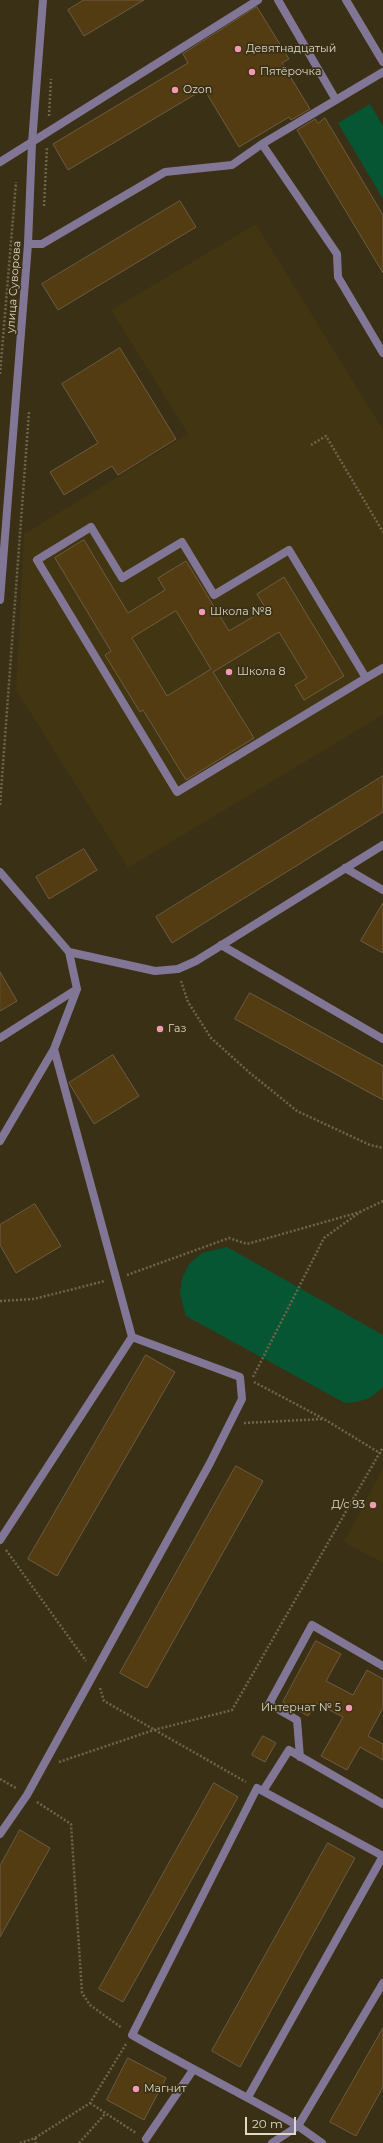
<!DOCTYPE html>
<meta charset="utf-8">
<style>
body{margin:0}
#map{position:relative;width:383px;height:2143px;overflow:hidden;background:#3a3015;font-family:Montserrat,sans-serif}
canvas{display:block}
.scale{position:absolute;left:245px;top:2117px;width:51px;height:18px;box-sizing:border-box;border:2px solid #ded9c9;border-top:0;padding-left:5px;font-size:12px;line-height:14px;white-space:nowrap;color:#ded9c9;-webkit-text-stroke:3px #3a3015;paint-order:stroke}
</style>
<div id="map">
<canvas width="383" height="2143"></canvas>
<div class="scale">20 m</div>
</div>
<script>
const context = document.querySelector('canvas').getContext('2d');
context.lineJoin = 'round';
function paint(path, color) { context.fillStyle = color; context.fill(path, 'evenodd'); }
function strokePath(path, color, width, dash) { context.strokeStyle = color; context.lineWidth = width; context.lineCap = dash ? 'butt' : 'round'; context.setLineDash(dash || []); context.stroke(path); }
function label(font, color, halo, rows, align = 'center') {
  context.font = font + ' Montserrat,sans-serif'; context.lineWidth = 3.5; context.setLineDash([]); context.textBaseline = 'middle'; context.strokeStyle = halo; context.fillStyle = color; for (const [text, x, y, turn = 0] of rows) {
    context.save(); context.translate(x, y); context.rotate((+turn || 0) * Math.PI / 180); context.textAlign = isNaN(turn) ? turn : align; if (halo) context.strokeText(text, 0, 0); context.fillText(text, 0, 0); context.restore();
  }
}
paint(new Path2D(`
 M256,224L383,430V715L128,868L16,690L24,534L188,434L111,310Z
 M383,1468V1563L344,1542Z`), '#413512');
paint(new Path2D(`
 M370,104L383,126V199L338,123Z
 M227,1247L383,1335V1387C372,1399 361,1402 345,1403L186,1316L180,1294L182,1279L189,1264L202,1253Z`), '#065533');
const building = new Path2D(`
 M84,0H144L84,36L68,10Z
 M257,7L289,59L282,63L310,109L291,120L289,117L239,147L204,89L68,170L53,144L188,63L183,54Z
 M325,118L383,215V273L297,130L315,119L318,123Z
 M180,201L196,227L58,310L42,284Z
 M120,348L176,439L118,475L112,466L64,495L50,472L98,443L62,384Z
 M84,540L128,613L165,590L158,578L186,561L229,631L266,609L257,594L284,577L344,676L304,700L295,685L307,678L279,632L213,672L254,738L186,780L143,710L140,712L105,655L111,651L55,558ZM176,611L211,669L167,696L132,638Z
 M383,776V812L172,943L156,917Z
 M84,849L97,870L49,899L36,877Z
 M383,903V953L361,941Z
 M0,972L17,1001L0,1011Z
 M250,993L383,1066V1100L235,1019Z
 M113,1055L139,1096L94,1124L69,1083Z
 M35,1204L61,1246L16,1273L0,1245V1225Z
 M146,1355L175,1372L57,1576L28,1559Z
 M236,1466L263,1481L147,1688L120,1673Z
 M316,1641L341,1654L326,1681L353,1695L367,1670L383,1679V1708L368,1736L383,1744V1760L360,1747L347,1770L321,1756L343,1717L316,1703L308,1716L283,1702Z
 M263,1736L276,1743L265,1762L252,1755Z
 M214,1783L238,1797L123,2002L99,1989Z
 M20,1830L50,1848L0,1937V1866Z
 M328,1843L355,1858L240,2067L212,2051Z
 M383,2028V2087L356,2136L330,2122Z
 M128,2058L166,2078L144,2120L107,2100Z`);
paint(building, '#543c12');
strokePath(building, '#6d5c43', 1);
strokePath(new Path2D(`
 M49,116L51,79
 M44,206L47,147
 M0,374L16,182
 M311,445L326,436L383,532
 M0,805L29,412
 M181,981L188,1002L211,1038L250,1073L297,1111L370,1145L383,1148
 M127,1275L229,1238L247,1244L360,1212
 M0,1301L34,1299L105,1281
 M253,1377L324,1238L360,1212L383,1201
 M254,1382L324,1419L383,1455
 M244,1423L323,1419
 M6,1550L86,1661
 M100,1688L104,1701L246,1782
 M59,1762L154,1730L232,1710L383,1447
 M0,1779L16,1788
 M37,1802L71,1824L82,1993L90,2005L122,2028
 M90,2103L136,2133
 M35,2138L36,2143
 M20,2143L35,2138L90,2103L126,2044
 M79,2143L105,2114`), '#6e654e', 2.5, [2, 2]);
strokePath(new Path2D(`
 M278,0L336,100
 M262,144L337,254L338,277L383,353
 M0,162L258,0
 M28,244H42L165,172L232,165L262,144L383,72
 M366,678L289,550L214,595L182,542L122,578L91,527L37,560L177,792L366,678L383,668
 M345,868L383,890
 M0,872L69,952L77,989L54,1049L0,1141
 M221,945L383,1039
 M69,952L155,971L178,969L196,961L383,845
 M0,1038L77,989
 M54,1049L132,1337
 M0,1540L132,1337L240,1377L242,1399L210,1463L27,1795L0,1834
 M300,1757L297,1720L269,1704L312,1625L383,1666
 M263,1791L289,1750L383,1804
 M248,2097L383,1856
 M146,2139L193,2070
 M272,2143L298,2126C243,2094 187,2067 132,2035L257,1788L383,1856
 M322,2143L298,2126L383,1983`), '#827696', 8);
strokePath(new Path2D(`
 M346,0L383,62
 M0,600L28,244L32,143L43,0`), '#827696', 8);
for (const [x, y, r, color] of [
 [238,49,4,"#f19ab2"],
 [252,72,4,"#f19ab2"],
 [175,90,4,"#f19ab2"],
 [202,612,4,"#f19ab2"],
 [229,672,4,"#f19ab2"],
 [160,1029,4,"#f19ab2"],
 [373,1505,4,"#f19ab2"],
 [349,1708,4,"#f19ab2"],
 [136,2089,4,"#f19ab2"]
]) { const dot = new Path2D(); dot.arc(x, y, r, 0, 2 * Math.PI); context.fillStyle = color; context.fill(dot); strokePath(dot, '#3a3015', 1.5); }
label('11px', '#ded9c9', '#3a3015', [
 ["Девятнадцатый",246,49],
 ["Пятёрочка",260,72],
 ["Ozon",183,90],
 ["Школа №8",210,612],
 ["Школа 8",237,672],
 ["Газ",168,1029],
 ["Д/с 93",365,1505,"right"],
 ["Интернат № 5",341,1708,"right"],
 ["Магнит",144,2089]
], 'left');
label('11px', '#ded9c9', '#3a3015', [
 ["улица Суворова",14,287,-86]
]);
</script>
